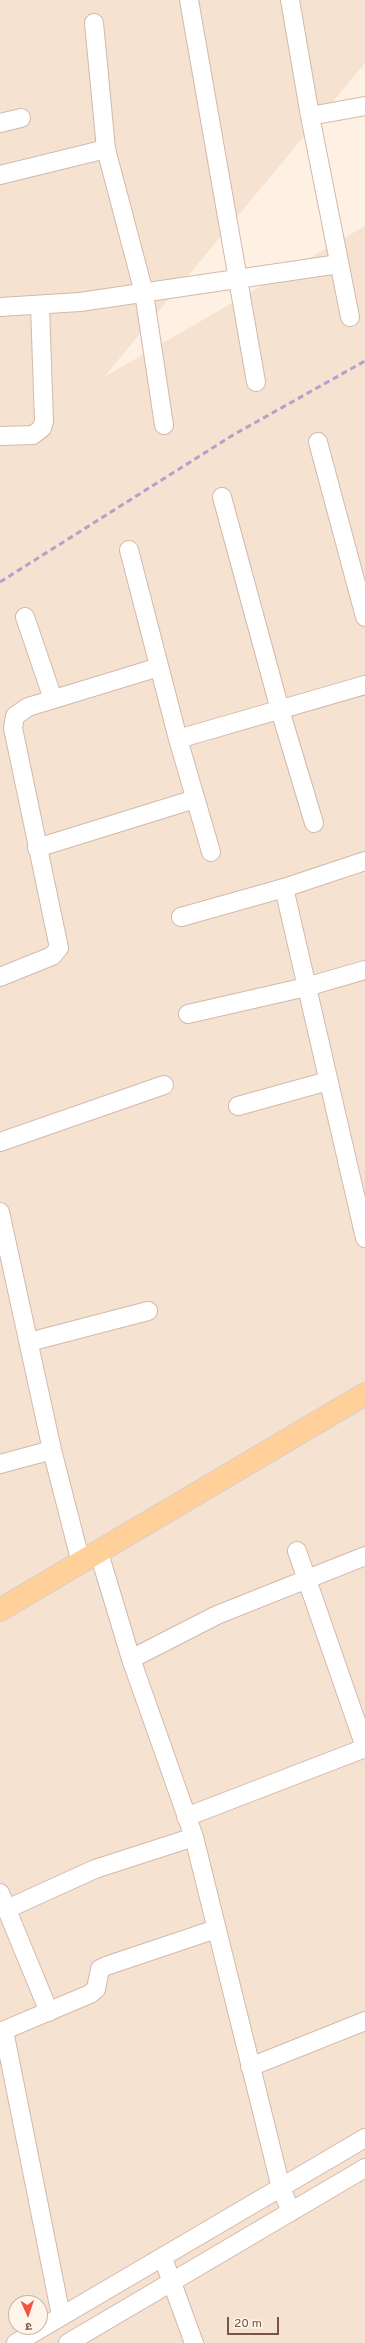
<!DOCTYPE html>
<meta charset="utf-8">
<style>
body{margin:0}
#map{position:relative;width:365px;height:2343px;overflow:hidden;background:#fef1e3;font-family:Overpass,"Noto Sans Devanagari",sans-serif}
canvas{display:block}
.north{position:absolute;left:8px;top:2295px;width:40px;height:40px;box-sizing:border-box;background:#fff5eb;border:1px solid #c9b5a9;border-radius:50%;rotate:177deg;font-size:11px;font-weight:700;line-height:16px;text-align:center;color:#795447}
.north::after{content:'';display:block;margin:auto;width:14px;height:18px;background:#f2563e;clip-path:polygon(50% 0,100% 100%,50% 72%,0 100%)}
.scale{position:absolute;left:227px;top:2317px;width:52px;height:18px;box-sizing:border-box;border:2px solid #795447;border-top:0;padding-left:5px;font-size:12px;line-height:14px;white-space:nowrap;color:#795447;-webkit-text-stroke:3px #fff5eb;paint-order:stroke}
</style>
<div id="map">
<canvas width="365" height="2343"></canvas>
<div class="north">उ</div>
<div class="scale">20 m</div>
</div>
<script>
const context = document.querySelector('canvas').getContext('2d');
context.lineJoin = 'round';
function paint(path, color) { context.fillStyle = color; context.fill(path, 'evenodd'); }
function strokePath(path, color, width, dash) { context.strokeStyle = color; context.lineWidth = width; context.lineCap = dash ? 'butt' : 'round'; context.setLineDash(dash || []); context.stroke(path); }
paint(new Path2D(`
 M0,0H365V63L104,377L365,226V2343H0ZM16,2303H40V2327H16Z`), '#f6e2d1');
const minor = new Path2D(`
 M189,0L256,382
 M290,0L310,116L350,317
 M94,23L106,149L144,293L164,425
 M310,116L365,106
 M0,123L21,118
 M0,175L106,149
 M0,307L80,302L339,264
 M0,436L33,435L42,428L44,421L40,306
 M318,442L365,617
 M222,497L280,710L314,823
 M129,550L178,739L211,852
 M25,617L53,699
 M178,739L365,685
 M37,848L195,799
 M284,888L365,1238
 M181,917L284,888L365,861
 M0,977L52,956L59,948L13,728L15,716L28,707L159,667
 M188,1014L306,987L365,970
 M238,1106L328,1081
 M0,1142L164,1085
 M0,1212L52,1450L81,1563
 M29,1342L148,1311
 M0,1464L52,1450
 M297,1551L365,1747
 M99,1553L131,1659L194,1837L281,2188L291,2212
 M131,1659L217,1615L365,1556
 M186,1817L365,1748
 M0,1893L49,2012
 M7,1909L95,1869L194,1837
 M4,2031L61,2316
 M0,2032L90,1994L96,1989L100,1969L106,1966L216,1929
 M250,2067L365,2021
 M163,2258L194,2343
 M16,2343L365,2138
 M68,2343L365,2168`);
const major = new Path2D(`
 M0,1610L365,1394`);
strokePath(minor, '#d3b9ab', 20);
strokePath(major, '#d9cfcb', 24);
strokePath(minor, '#fff', 18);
strokePath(major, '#ffd099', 22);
strokePath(new Path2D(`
 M0,582L233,435L365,361`), '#b2a1c9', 3, [6, 4]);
</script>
